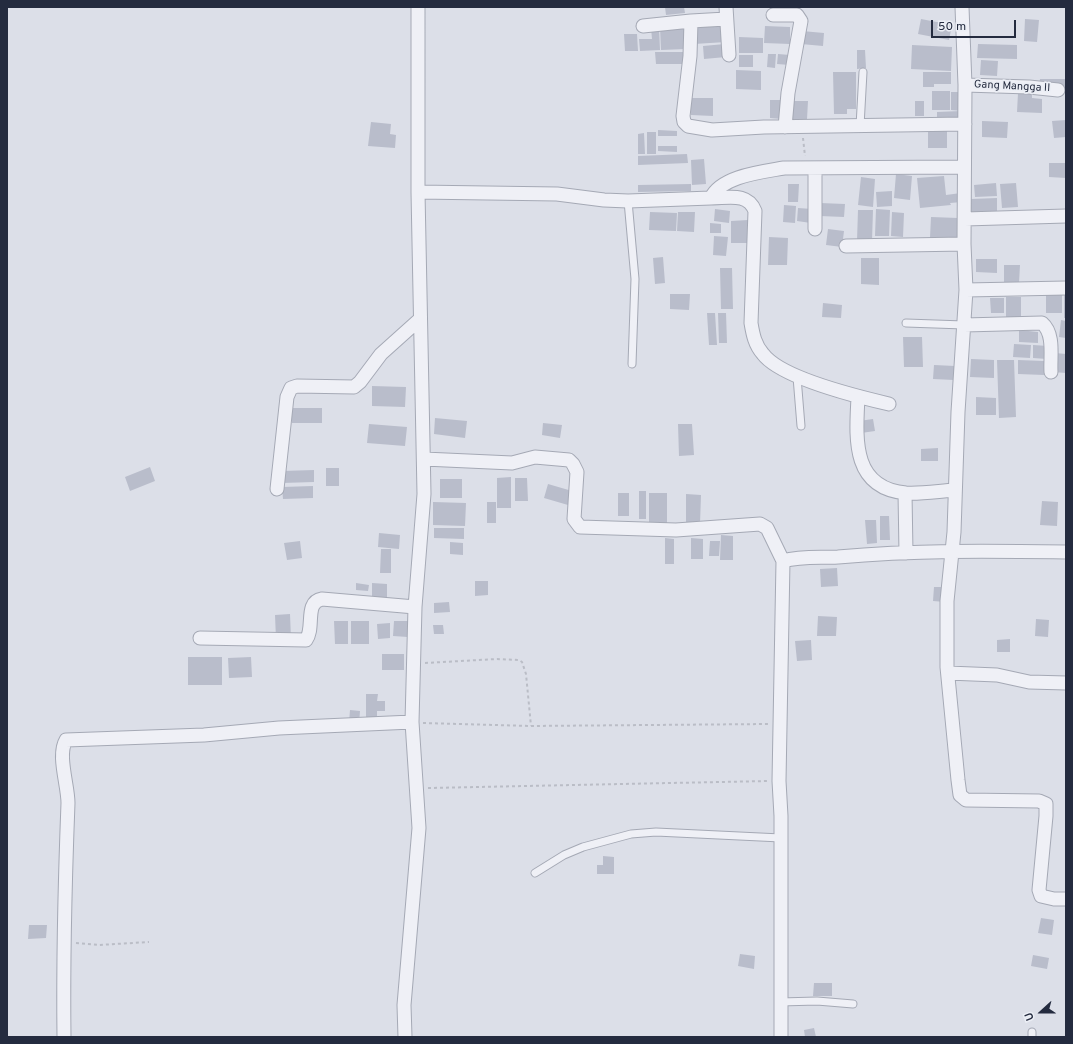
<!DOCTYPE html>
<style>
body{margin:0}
#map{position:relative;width:1073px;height:1044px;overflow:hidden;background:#dcdfe8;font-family:Overpass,sans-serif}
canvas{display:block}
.frame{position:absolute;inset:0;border:8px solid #242b3f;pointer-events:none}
.north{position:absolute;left:1021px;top:992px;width:40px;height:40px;-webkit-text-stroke:3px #ebeef5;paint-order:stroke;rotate:249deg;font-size:11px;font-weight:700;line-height:16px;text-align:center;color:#242b3f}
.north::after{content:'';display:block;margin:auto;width:14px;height:18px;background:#242b3f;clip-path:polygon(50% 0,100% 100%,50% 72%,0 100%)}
.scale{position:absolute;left:931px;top:20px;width:85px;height:18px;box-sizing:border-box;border:2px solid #242b3f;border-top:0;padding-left:5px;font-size:12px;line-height:14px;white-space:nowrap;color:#242b3f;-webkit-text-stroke:3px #ebeef5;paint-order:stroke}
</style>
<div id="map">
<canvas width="1073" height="1044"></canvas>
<div class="frame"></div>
<div class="north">U</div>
<div class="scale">50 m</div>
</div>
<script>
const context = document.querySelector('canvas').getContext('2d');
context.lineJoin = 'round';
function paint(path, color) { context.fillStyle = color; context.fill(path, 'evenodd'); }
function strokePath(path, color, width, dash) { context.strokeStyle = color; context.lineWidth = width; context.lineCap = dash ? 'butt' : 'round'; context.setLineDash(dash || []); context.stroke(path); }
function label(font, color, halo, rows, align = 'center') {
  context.font = font + ' Overpass,sans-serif'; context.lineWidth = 3.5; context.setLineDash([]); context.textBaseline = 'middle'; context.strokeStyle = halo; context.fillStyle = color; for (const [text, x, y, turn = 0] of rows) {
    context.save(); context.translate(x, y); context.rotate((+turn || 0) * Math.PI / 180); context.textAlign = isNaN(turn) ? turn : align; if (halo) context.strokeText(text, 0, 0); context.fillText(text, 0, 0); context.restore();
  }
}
paint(new Path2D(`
 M665,7H684L685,13L666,15Z
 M921,19L952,25L949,40L918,34Z
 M1025,19L1039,20L1037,42L1024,41Z
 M726,24V42L694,44L693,26Z
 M685,26L686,49L661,50L660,27Z
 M765,26L790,27V44L764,43Z
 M659,27L660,50L640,51L639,39H652L651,28Z
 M802,31L824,33L823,46L801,44Z
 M624,34H637L638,51H625Z
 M739,37L763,38V53H739Z
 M725,44L726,57L704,59L703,46Z
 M978,44L1017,45V59L977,58Z
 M912,45L952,47L951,71L911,69Z
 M857,50H865L866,68L857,69Z
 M655,52H686L687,64H656Z
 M768,54H776L775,68L767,67Z
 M778,54L790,55V65L777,64Z
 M739,55H753V67H739Z
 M981,60L998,61L997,76L980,75Z
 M736,70L761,71V90L736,89Z
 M833,72H856V109H847V114H834Z
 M923,72H951V84H934V87H923Z
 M1040,79H1066V88H1039Z
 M932,91H950V110H932Z
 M951,92H962V111L951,110Z
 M1018,93L1032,94V98L1042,99V113L1017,112Z
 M691,98H713V116L691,115Z
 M770,100H783L782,119L770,118Z
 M791,101H808L807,119H791Z
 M915,101H924V116H915Z
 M961,111V122H937V112Z
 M1066,120V137L1054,138L1052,121Z
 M982,121L1008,122L1007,138L982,137Z
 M371,122L391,124L390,134L396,135L395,148L368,146Z
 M928,128L947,129V148H928Z
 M658,130L677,131V136H658Z
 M647,132H656V154H647Z
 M644,133L645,154H638V134Z
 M658,146H677V152L658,151Z
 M687,154L688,163L638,165V156Z
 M704,159L706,184L692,185L691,160Z
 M1049,163H1066V178L1049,177Z
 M896,174L912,176L910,200L894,198Z
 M944,176L946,195L961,193L962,202L950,203L951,205L920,208L917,178Z
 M861,177L875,179L873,207L858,205Z
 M996,183L997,196L975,197L974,185Z
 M1016,183L1018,207L1002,208L1000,184Z
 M691,184V191L638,192V185Z
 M788,184H799L798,202H788Z
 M892,191V206L877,207L876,192Z
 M997,198V216H971V199Z
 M820,203L845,204L844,217L820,216Z
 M784,205L796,206L795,223L783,222Z
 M798,208L812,209L811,223L797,221Z
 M715,209L730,211L729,223L714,221Z
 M876,209L890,210L889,236H875Z
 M858,210H873L872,241H857Z
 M650,212L677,213L676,231L649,230Z
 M678,212H695L694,232L677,231Z
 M892,212L904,213L903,237L891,236Z
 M931,217L958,218V239L930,238Z
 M748,220L749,243H731V221Z
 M710,223L721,224V233H710Z
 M828,229L844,231L842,247L826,245Z
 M714,236L728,237L726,256L713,255Z
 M769,237L788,238L787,265H768Z
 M663,257L665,283L655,284L653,258Z
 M861,258H879V285L861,284Z
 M976,259H997V273L976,272Z
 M1004,265H1020L1019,283H1004Z
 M720,268H732L733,309H721Z
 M670,294H690L689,310L670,309Z
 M1046,294H1062V313H1046Z
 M1064,294H1066V318H1064Z
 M1006,297H1021V318H1006Z
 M990,298H1004V313H991Z
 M823,303L842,305L841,318L822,317Z
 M707,313H715L717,345H709Z
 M718,313H726L727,343H719Z
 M1061,320L1066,321V338L1059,337Z
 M1019,330L1038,332V343L1019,342Z
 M903,337H922L923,367H904Z
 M1014,344L1031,345L1030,358L1013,357Z
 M1033,345L1048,346L1047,359L1033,358Z
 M1055,353L1066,354V373L1053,372Z
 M971,359L994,360V378L970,377Z
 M997,360H1014L1016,417L999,418Z
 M1018,360L1044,361V375L1018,374Z
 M934,365L955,366L954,380L933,379Z
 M372,386L406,387L405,407L372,406Z
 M976,397L996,398V415H976Z
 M292,408H322V423H292Z
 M435,418L467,421L465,438L434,434Z
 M873,419L875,431L861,433L859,421Z
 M543,423L562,425L560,438L542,435Z
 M369,424L407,427L405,446L367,443Z
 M678,424H692L694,455L679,456Z
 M938,448V461H921V449Z
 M150,467L155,481L130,491L125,477Z
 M326,468H339V486H326Z
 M314,470V482L282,483V471Z
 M511,477V508H497V478Z
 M515,478H527L528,501H515Z
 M440,479H462V498H440Z
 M548,484L572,491L568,505L544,498Z
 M313,486V498L283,499L282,487Z
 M639,491H646V519H639Z
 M618,493H629V516H618Z
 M649,493H667V523H649Z
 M686,494L701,495L700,524L686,523Z
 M1042,501L1058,502L1057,526L1040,525Z
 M433,502L466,503L465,526L433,525Z
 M487,502H496V523H487Z
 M880,516H889L890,540H880Z
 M865,520H876L877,543L867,544Z
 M434,528H464V539L434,538Z
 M379,533L400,535L399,549L378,547Z
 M721,535L733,536V560H720Z
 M665,538L674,539V564H665Z
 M691,538L703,539V559H691Z
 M300,541L302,558L287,560L284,543Z
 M710,541H720L719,556H709Z
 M450,542L463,543V555L450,554Z
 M381,549H391V573H380Z
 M837,568L838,586L821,587L820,569Z
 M475,581H488V595L475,596Z
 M356,583L369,585L368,591L356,590Z
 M372,583L387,584V600H372Z
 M934,587H946L945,602L933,601Z
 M449,602L450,612L434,613V603Z
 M290,614L291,639H276L275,615Z
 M818,616L837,617L836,636H817Z
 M1036,619L1049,620L1048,637L1035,636Z
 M334,621H348V644H335Z
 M351,621H369V644H351Z
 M394,621H409L408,637L393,636Z
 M390,623V638L378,639L377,624Z
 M433,625H443L444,634H434Z
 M1010,639V652H997V640Z
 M811,640L812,660L797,661L795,641Z
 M382,654H404V670H382Z
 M188,657H222V685H188Z
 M251,657L252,677L229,678L228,658Z
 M366,694H378L377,701H385V711H377V723H366Z
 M350,710L360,711L359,724L349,723Z
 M603,856L614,857V874H597V865H603Z
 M1041,918L1054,920L1052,935L1038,933Z
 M29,925H47L46,938L28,939Z
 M740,954L755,956L754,969L738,966Z
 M1033,955L1049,958L1047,969L1031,966Z
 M814,983H832V996H813Z
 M814,1028L816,1037H805L804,1030Z`), '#b9bdcb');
const service = new Path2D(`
 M860,126L863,72
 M628,201L635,279L632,364
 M906,323L964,325
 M797,377L801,426
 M535,873L564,855L583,847L631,834L656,832L781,838
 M780,1002L817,1001L853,1004
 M1032,1037V1032`);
const minor = new Path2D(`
 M726,7L729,55
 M962,7L965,85L964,244L966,290L958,412L954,532L947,601V667L958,780L960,795L966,800L1039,801L1046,804V816L1039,890L1041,896L1054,899H1066
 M773,15H797L801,21L788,93L785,127
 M691,21L726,19
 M643,26L691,21L690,56L683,116L684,122L688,126L712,130L764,127L965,124
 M965,85L1029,87L1058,90
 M418,192L557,194L604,200L628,201L711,198C721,176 762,172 784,168L964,167
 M711,198C728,198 748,192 755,211L751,323C753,335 755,345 763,354C781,378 859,397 889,404
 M965,219L1066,216
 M815,229V168
 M846,246L964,244
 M966,290L1066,288
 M964,325L1042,323C1055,334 1050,357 1051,372
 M858,397C856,438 851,488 906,493C921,494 939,491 955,490
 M424,459L512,463L535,457L569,460L573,464L577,472L574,519L580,527L676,530L760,524L767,528L783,561C801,556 819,558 838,557C914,550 990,551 1066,552
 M277,489L287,397L291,388L297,386L354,387L360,382L381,354L420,319
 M905,493L906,553
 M200,638L306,640C315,628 304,602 322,599L415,607
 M948,673L997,675L1029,682L1066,683
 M64,1037C63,959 65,881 68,803C68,785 57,755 66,740L204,735L279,728L412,722
 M405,1037L404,1005L419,828L412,722L415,607L424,494L418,192V7
 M781,1037V816L779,781L783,561`);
strokePath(service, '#a5a9b5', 9);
strokePath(minor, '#a5a9b5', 15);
strokePath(new Path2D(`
 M803,138L805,156
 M425,663L497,659L519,660L522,662L526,674L531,726
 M423,723L531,726L768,724
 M428,788L768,781
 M76,943L99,945L149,942`), '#babdc6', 2, [3, 3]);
strokePath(service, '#eff0f6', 7);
strokePath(minor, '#eff0f6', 13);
label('11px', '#242b3f', '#ebeef5', [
 ["Gang Mangga II",1012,87,3]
]);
</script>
